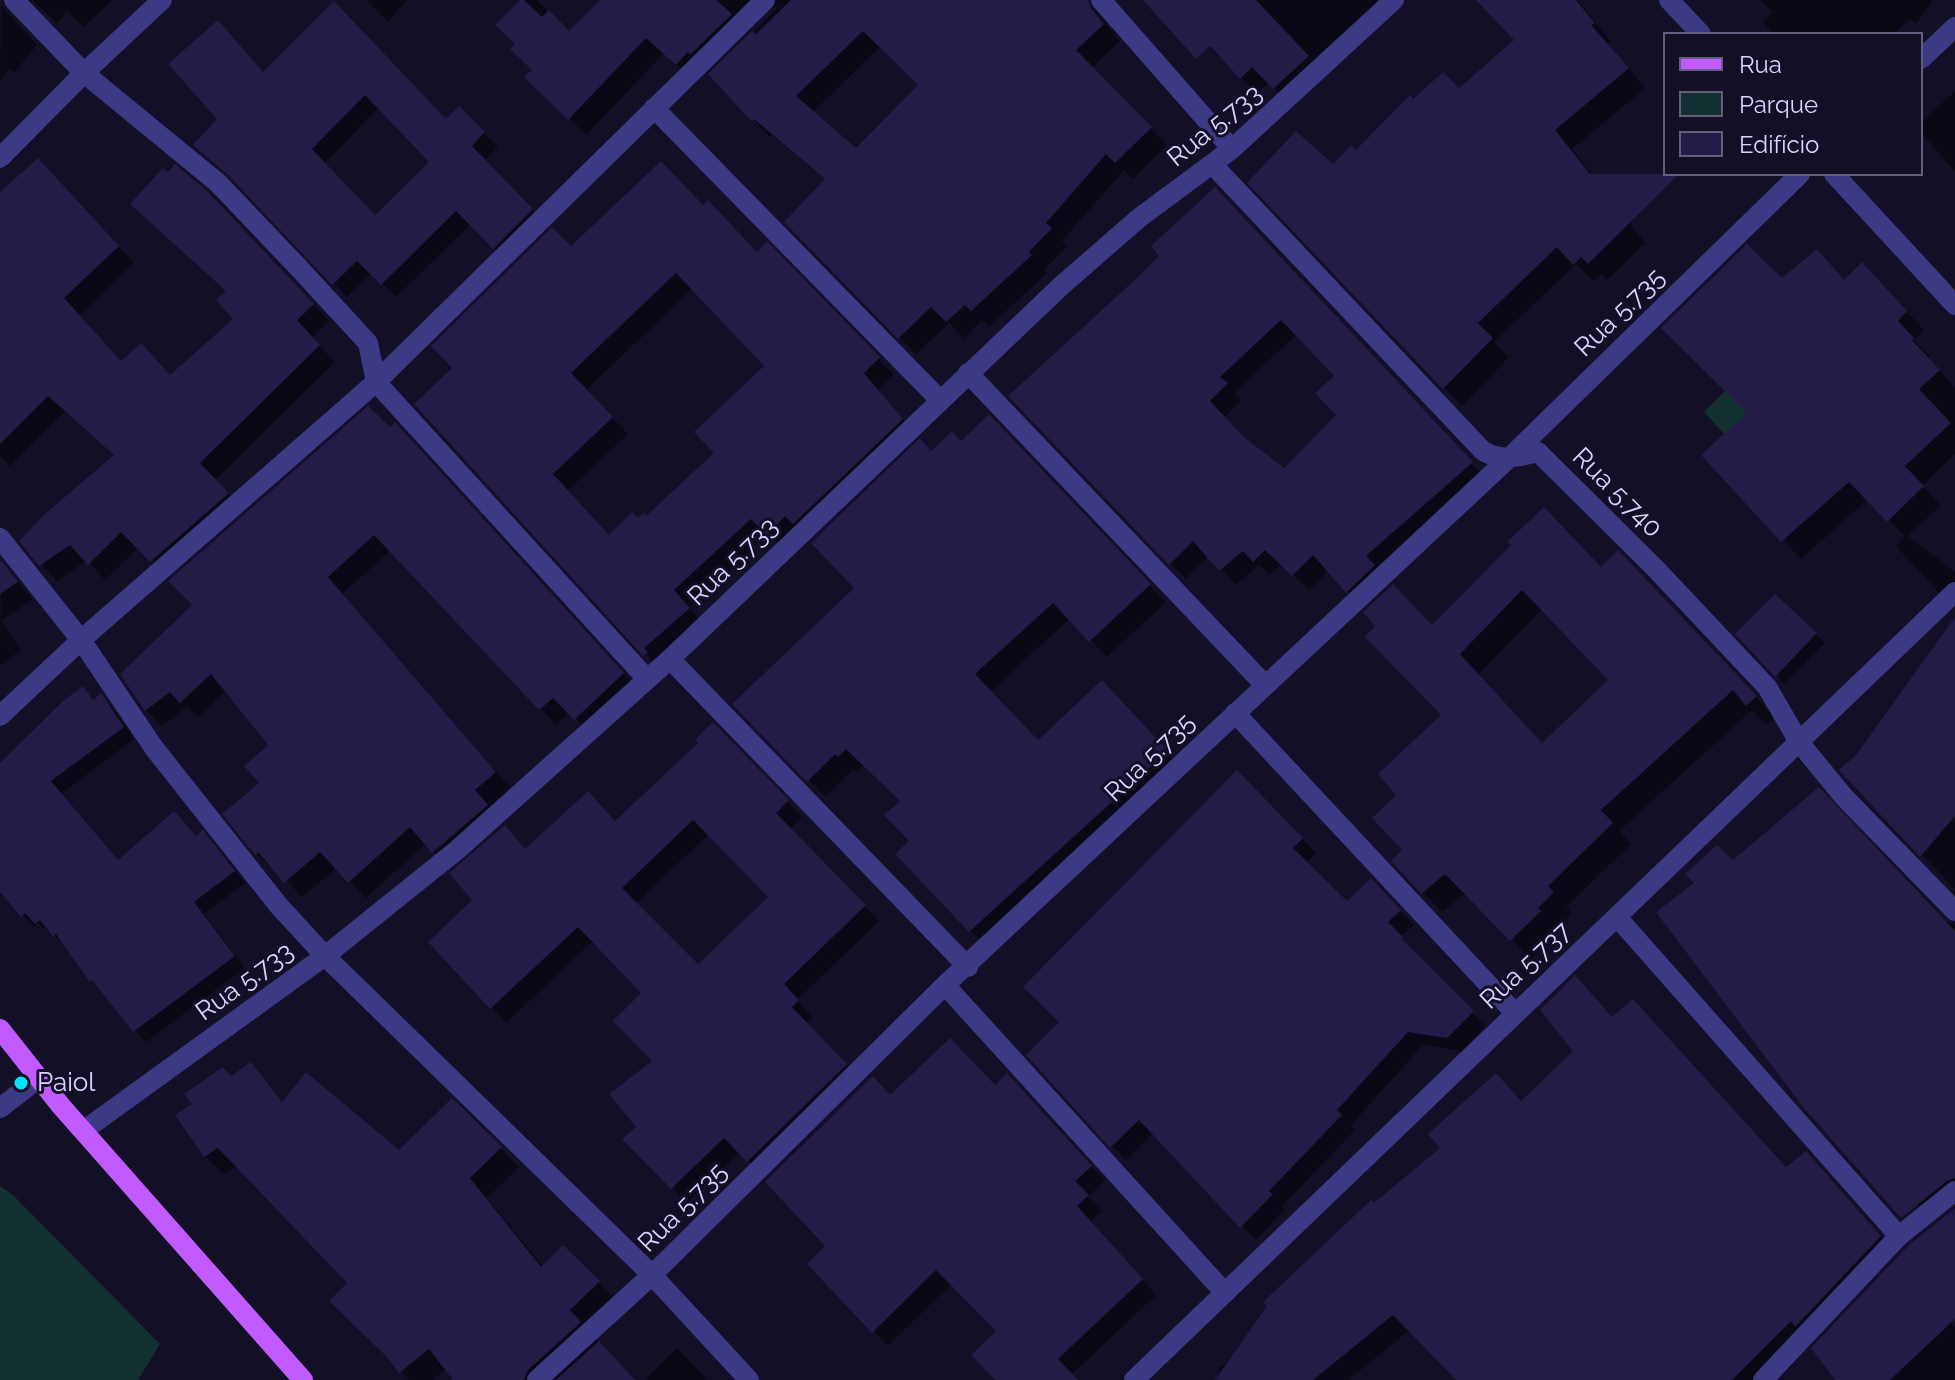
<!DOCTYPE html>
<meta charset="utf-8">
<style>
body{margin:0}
#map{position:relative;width:1955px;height:1380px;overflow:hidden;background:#130f26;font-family:Raleway,sans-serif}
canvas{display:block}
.legend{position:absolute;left:1663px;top:32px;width:260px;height:144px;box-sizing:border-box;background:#130f26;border:2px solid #625e7d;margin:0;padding:10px 14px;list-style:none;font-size:24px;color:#d9d4ff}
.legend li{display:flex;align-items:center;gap:16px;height:40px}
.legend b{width:40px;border:2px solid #625e7d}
</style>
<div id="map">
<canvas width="1955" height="1380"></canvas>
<ul class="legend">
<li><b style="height:10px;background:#c25bff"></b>Rua</li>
<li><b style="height:22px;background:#12302f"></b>Parque</li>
<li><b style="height:22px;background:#241b47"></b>Edifício</li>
</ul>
</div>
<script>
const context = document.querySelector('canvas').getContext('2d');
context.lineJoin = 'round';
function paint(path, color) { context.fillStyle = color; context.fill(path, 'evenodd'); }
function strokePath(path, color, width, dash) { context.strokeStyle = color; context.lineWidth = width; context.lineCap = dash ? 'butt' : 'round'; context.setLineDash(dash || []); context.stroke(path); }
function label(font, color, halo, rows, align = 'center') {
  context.font = font + ' Raleway,sans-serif'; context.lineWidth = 6; context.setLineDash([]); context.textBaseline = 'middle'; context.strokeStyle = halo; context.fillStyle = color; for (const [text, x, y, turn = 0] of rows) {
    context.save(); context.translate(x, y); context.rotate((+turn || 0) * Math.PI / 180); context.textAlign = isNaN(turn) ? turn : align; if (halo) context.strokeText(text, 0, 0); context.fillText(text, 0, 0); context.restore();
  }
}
paint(new Path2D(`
 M1744,372L1765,479L1704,412Z
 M0,1186L12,1194L160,1344L138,1380H0Z`), '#12302f');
paint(new Path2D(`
 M32,0H113L83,27L67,11L57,23Z
 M366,0H407L388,22Z
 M523,0H537L570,33L603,0H1086L1120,41L1091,68L1167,145L1133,179L1124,170L1062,241L1067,246L1044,270L1047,273L989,327L982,320L964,338L949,323L916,354L787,222L826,180L772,135L770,137L711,74L781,5L773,7L708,70L706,68L694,81L664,53L586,135L527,77L534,70L517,44ZM881,46L920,85L856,151L812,113Z
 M1173,0H1375L1387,12L1289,103L1269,82L1257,93L1209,47Z
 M1479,0H1578L1611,42L1608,44L1645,88L1572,149L1645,243L1607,280L1601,274L1593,281L1576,264L1494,342L1509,357L1462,406L1250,183L1333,167L1356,153L1413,102L1459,91L1517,40Z
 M1760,0H1933L1916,24L1910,19L1894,34H1774L1763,23L1773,12Z
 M333,4L446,122L459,109L498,147L484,161L545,224L508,262L471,224L396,297L372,273L347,297L240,184L195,145ZM379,107L432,162L376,217L324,164Z
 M1,5L37,45L14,73L9,69L0,80Z
 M1955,91V171L1921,133V123Z
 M54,176L134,263L79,316L122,363L171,377L236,319L228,292L225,211L329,321L312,338L335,362L215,480L244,510L168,577L139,547L105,580L87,560L57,581L22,541L116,456L65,411L10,466L0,456V195Z
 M1231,205L1486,479L1362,606L1329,570L1309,590L1282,564L1269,575L1259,565L1236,585L1209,556L1186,579L1011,396ZM1297,334L1337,376L1339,415L1284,471L1246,441L1224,418L1241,400L1234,393Z
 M703,207L757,254L767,244L894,375L878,391L918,436L785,550L768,534L689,607L705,625L661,670L417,404L571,249ZM693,288L767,366L717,454L647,518L610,537L567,491L628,434L586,390Z
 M1817,251L1845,281L1880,283L1924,330L1914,340L1930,357L1928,359L1955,387V454L1922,486L1941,505L1908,536L1955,572V604L1952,607L1896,546L1905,536L1868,499L1801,559L1704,455L1750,414L1782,280Z
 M390,430L411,441L639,691L591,734L570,713L556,725L391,550L342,594L511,789L490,807L502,822L450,868L426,843L366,898L337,868L302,897L275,868L273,870L257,854L262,783L270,746L226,690L198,717L187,707L162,726L146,710Z
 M1006,433L1166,602L1107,657L1070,618L990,692L1039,743L1118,700L1183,769L987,947L970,930L912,841L902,802L864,765L856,772L853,769L825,797L735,705L857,588L932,453Z
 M1513,545L1602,569L1638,573L1775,717L1767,725L1752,710L1619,831L1631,844L1566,907L1572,913L1557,929L1560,932L1531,959L1466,892L1442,912L1423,892L1405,850L1399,795L1444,715L1433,627ZM1542,609L1611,680L1543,745L1478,675Z
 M1,563L33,599L1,621L21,650L0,665Z
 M1775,596L1825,643L1785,684L1738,634Z
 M1955,620V889L1842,770L1859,756Z
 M82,689L95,701L101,695L112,707L134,739L61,794L119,862L197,838L214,845L245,883L204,914L245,968L146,1042L92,980L67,946L38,923L34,927L0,889V765Z
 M713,725L802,817L790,829L879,921L797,1000L813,1017L806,1023L861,1080L764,1176L740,1152L687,1203L625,1139L638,1127L654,1061L644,993L594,940L506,1023L430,942L475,900L519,842L526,851L616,823L701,743ZM709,834L770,897L698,967L635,904Z
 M1237,773L1316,853L1306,863L1347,903L1385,895L1414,925L1400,937L1415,952L1413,954L1486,1026L1462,1051L1423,1045L1350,1126L1355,1130L1282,1206L1285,1209L1256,1240L1153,1133L1126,1160L1112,1146L1062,1022Z
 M1732,863L1955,925V1202L1933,1220L1887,1172Z
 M1613,1019L1787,1169H1822L1896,1253L1756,1380H1458L1410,1330L1348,1380H1224L1218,1368L1230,1362L1374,1205L1522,1103Z
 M251,1065L284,1103L400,1153L452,1101L519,1167L487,1198L543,1267L563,1248L617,1301L587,1330L633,1380H456L447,1368L433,1380H409L390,1357L350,1283L238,1165L224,1174L205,1156L232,1078Z
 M995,1088L1022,1090L1105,1181L1088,1197L1102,1211L1090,1222L1156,1295L1066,1380H997L999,1331L952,1283L888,1346L809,1264L828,1246L891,1097Z
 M1914,1259L1955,1328V1380H1838Z
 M677,1348L708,1380H645Z`), '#0007');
paint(new Path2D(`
 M520,0H524L542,17L549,10L569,31L600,0H716L732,14L690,55L688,52L676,65L646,38L568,120L524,77L532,70L510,49L515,44L495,25Z
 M791,0H1088L1091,8L1104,24L1076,50L1152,127L1115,163L1106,154L1046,223L1052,228L1029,252L1032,255L971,311L965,305L946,322L931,307L898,339L784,222L825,179L754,119L752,122L708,74L752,31L756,34ZM863,31L918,85L856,148L796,96Z
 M1143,0H1256L1309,56L1273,89L1252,67L1240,79L1210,46L1196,59Z
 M1476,0H1576L1595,23L1591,25L1629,68L1555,130L1590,174H1679L1588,264L1581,257L1573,265L1557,247L1478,323L1493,338L1443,389L1247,183L1296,131L1333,164L1351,145L1356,150L1410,95L1413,99L1443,72L1459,88L1514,40Z
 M334,1L446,119L459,106L485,132L472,146L533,209L493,249L456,211L381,285L357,261L332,285L227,174L193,145L217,119L168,64L218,20L263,72ZM365,95L429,162L375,215L312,149Z
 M38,158L119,246L64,298L121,361L141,343L170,375L233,319L216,300L226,291L130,204L163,168L168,172L175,164L209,193L314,304L297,320L320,345L200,463L229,493L150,562L121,532L88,565L70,545L39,566L19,541L45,514L114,455L48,396L0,444V192Z
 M661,161L703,205L708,200L757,252L767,241L880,357L864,373L903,419L793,524L785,516L767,536L751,519L674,590L690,608L644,648L648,652L643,656L414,404L452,368L431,346L552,227L571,246ZM676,273L764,366L694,432L714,453L647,515L644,513L638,518L632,512L609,535L553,474L613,417L571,373Z
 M1215,187L1473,462L1366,556L1375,565L1346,593L1313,555L1292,576L1265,550L1253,562L1243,551L1219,571L1193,541L1169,565L1008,396L1138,277L1159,256L1151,246ZM1281,320L1334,376L1315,393L1336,415L1284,468L1244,437L1210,401L1228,383L1220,377Z
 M1747,244L1782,278L1817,249L1844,280L1862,262L1907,311L1898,321L1914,338L1912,340L1940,370L1919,389L1951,423L1905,466L1924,486L1887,522L1849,482L1781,542L1701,455L1747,413L1661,328Z
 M368,406L390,427L395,422L624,673L574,720L553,698L539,710L374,535L328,577L496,772L475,790L488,805L432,853L410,827L348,883L320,852L284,883L259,853L255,855L222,814L259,783L244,766L268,745L211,674L180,703L170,692L145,711L120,674L192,605L168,581Z
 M989,414L1151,584L1089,642L1053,603L975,674L1038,740L1102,680L1168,751L969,932L895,854L909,841L884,815L900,801L846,749L838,757L835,754L807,782L732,704L854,588L811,543L920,438L931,451L952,431L961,441Z
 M1544,507L1601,567L1618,550L1757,696L1746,706L1733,690L1601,810L1613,823L1548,886L1554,892L1538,908L1541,911L1510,941L1445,874L1421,894L1391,861L1402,850L1372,818L1396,795L1378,774L1441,715L1365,637L1375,626L1363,612L1393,584L1432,625L1511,545L1507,542ZM1522,590L1608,680L1542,743L1460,654Z
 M1,560L18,582L0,594V562Z
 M1775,594L1817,633L1775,677L1735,634Z
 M1955,617V816L1920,857L1839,770L1857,754Z
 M83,686L93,700L101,693L124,727L51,781L118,860L174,811L196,836L203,830L235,871L194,902L235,956L133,1032L92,980L90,982L56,934L53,937L40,920L35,924L25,913L21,917L0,892V763L63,701Z
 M713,722L789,800L776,813L866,905L784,984L799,1000L792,1007L847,1064L747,1162L724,1138L671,1189L622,1139L636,1127L609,1094L652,1061L613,1021L641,993L578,927L490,1009L428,942L472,900L449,873L505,825L525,849L588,791L615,821L698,743L695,739ZM693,820L768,897L698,964L622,888Z
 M1237,770L1303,838L1293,848L1347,901L1371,878L1401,910L1388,922L1403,937L1401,938L1474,1011L1447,1038L1408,1032L1337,1110L1342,1115L1269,1191L1273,1194L1240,1228L1139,1120L1110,1148L1026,1055L1059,1022L1023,987Z
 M1819,787L1955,931V1178L1947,1181L1901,1218L1803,1107L1656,912L1694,883L1685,874L1717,845L1733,860Z
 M1575,975L1612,1017L1633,999L1786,1167L1806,1151L1881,1236L1795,1327L1791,1321L1732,1380H1456L1393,1315L1313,1380H1215L1267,1306L1263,1302L1371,1200L1374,1203L1440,1148L1428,1134L1496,1073L1521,1101L1573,1051L1540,1010Z
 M950,1038L995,1085L1007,1073L1092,1166L1075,1181L1089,1195L1077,1206L1143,1279L1058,1359L1078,1380H995L971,1355L996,1331L936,1270L872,1333L807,1264L825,1246L765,1182L873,1076L890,1095Z
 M251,1062L282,1102L306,1072L399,1150L452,1098L502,1147L470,1178L541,1267L563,1245L600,1281L570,1310L581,1322L528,1370L524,1380H453L429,1349L399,1373L386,1356L329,1301L347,1283L218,1148L204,1157L175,1115L192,1104L184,1094L223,1067L231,1076Z
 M1955,1208V1319L1890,1380H1835L1811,1348L1908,1246Z
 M599,1341L635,1380H556Z`), '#241b47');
strokePath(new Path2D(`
 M14,0L84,73L218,183L298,267L368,343L376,382L647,679
 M1101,0L1232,149
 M1669,0L1701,34
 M1921,59L1955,27
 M654,108L940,400
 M0,158L84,73L162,0
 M1212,164L1483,451C1502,462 1518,457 1538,452L1655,568L1767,687L1799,742L1844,797L1955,911
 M1834,174L1955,305
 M968,373L1265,685
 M0,538L81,640L154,748L279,906L325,956L652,1275L749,1380
 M670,659L968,967
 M1235,713L1515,1013
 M0,716L81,640L376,382L765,0
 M1617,917L1899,1236
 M945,985L1225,1293
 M0,1108L39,1078
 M83,1131L325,956L457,850L670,659L1061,286L1139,218L1232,149L1394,0
 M537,1380L652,1275L945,985L1509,458L1800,174
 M1134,1380L1955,592
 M1763,1380L1899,1236L1955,1191`), '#3d3a85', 20);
strokePath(new Path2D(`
 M0,1029L61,1106L303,1380`), '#c25bff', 20);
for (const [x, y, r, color] of [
 [21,1083,8,"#00e5ff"]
]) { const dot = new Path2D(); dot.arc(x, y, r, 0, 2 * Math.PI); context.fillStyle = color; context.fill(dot); strokePath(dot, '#130f26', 3); }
label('26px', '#d9d4ff', '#130f26', [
 ["Rua 5.733",1215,126,-39],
 ["Rua 5.735",1620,313,-44],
 ["Rua 5.740",1617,493,45],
 ["Rua 5.733",733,562,-44],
 ["Rua 5.735",1150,758,-44],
 ["Rua 5.737",1526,966,-43],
 ["Rua 5.733",245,982,-36],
 ["Rua 5.735",683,1208,-45]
]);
label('26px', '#d9d4ff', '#130f26', [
 ["Paiol",37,1083]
], 'left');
</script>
